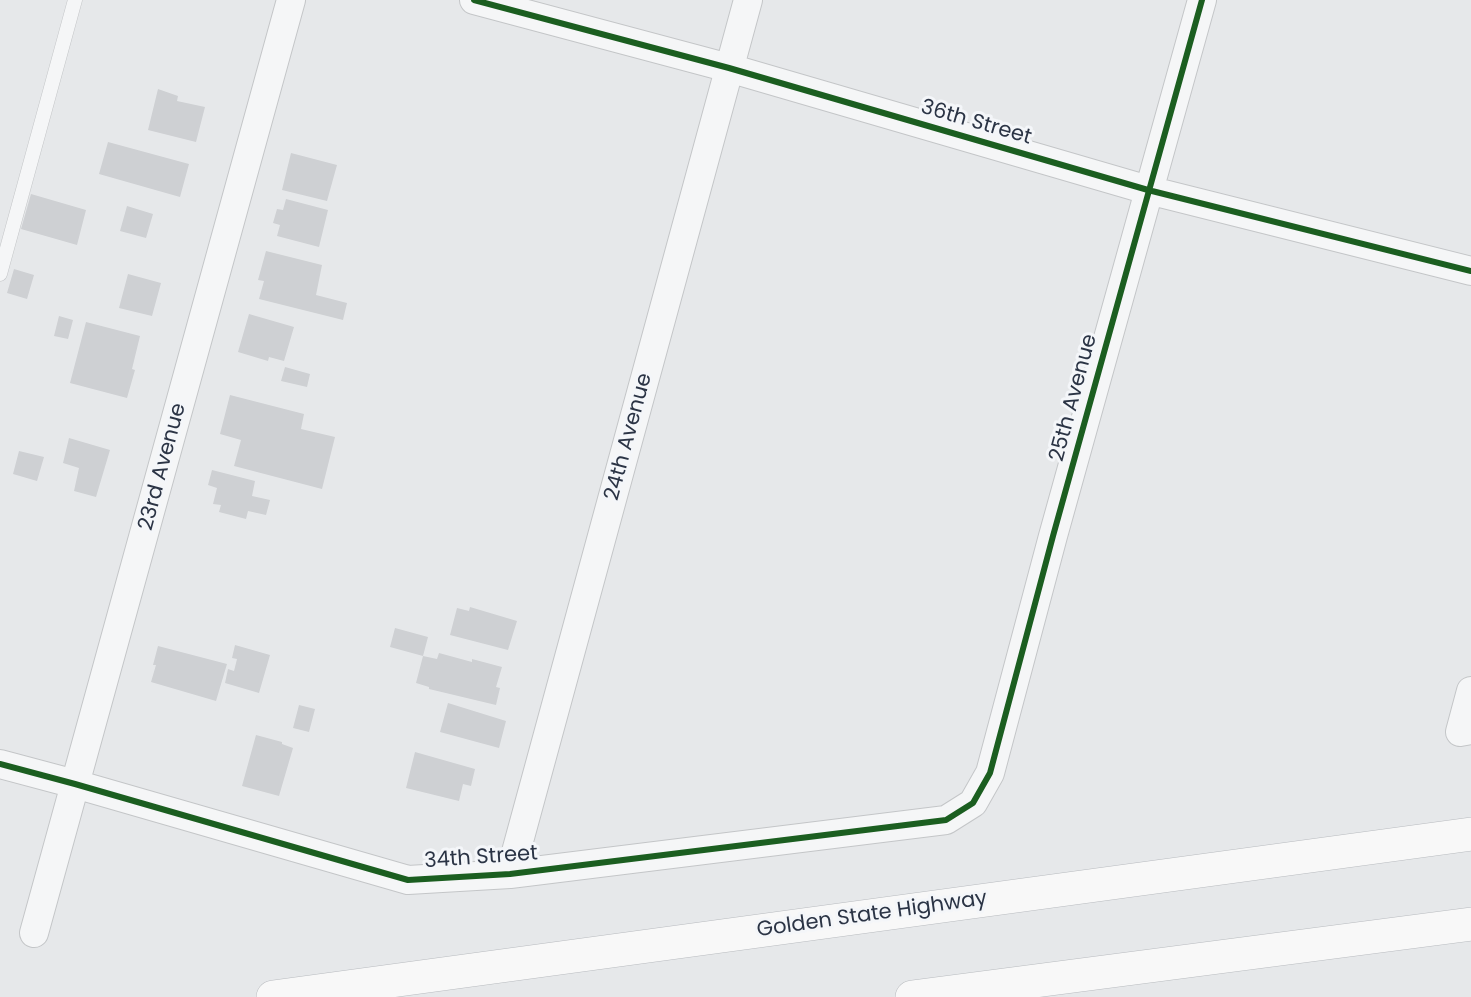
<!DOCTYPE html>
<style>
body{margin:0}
canvas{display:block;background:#e6e8ea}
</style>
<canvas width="1471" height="997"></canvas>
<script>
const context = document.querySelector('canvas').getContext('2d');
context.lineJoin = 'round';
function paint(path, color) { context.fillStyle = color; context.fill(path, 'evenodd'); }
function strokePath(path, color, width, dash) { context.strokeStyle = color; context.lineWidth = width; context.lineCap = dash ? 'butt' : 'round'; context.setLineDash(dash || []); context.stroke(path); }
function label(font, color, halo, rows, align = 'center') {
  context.font = font + ' Poppins,sans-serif'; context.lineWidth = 6; context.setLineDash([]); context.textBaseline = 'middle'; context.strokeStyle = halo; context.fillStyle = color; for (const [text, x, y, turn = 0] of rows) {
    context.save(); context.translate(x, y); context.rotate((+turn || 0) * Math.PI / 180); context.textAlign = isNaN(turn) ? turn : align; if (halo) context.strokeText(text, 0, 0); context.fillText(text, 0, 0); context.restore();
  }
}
paint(new Path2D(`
 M158,89L178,96L177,101L205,107L196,142L148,130Z
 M108,142L189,164L180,197L99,174Z
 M291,153L337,165L327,201L282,190Z
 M31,194L86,210L77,245L21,229Z
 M286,199L328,210L319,247L277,236L280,225L273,223L277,209L283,210Z
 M127,206L153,214L146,238L120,231Z
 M266,251L322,265L316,295L347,303L343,320L259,299L264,281L258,280Z
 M14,269L34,275L27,299L7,293Z
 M128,274L161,283L152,316L119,308Z
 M249,314L294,327L284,361L269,357L268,361L238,352Z
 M59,316L73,320L68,339L54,336Z
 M86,322L140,336L132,369L135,370L127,398L70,383Z
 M285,367L310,374L307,387L281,381Z
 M230,395L304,414L301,429L335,437L322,489L234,466L241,440L220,434Z
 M69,438L110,450L96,497L74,491L79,468L63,463Z
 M19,451L44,457L37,481L13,474Z
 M212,470L255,481L252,496L270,500L266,515L248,511L246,519L219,512L221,505L213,504L217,488L208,485Z
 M470,607L517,621L508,650L450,635L457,608L469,611Z
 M395,628L428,637L423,656L390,647Z
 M235,645L270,655L259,693L225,683L228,669L234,671L237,659L232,658Z
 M158,646L227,664L216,701L151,682L156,665H153Z
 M439,653L472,662V659L502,667L496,687L500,688L496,705L429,689V687L416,683L423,656L437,659Z
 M448,703L506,721L499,748L440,732Z
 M299,705L315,709L309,732L293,728Z
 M256,735L282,742V744L293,748L279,796L242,786Z
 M415,752L475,769L471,786L463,784L459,801L406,788Z`), '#ced0d3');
const lane = new Path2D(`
 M0,274L75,0`);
const street = new Path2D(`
 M474,0L729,68L1148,190L1471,271
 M1471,691L1460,732L1471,730
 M0,764L75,784L408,880L510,874L946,820L973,803L990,773L1053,536L1202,0
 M510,874L748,0
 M34,933L291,0`);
const highway = new Path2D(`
 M273,997L1471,834
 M912,997L1471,924`);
strokePath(lane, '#c4c6c8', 15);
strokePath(street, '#c4c6c8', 30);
strokePath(highway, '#b8bbbf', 34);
strokePath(lane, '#f5f6f7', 14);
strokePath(street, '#f5f6f7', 28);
strokePath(highway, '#f8f8f8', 33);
strokePath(new Path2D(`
 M474,0L729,68L1148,190L1471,271
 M0,764L75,784L408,880L510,874L946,820L973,803L990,773L1053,536L1202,0`), '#1b5e20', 6);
label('21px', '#2b3445', '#f4f6f9', [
 ["36th Street",976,123,16],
 ["25th Avenue",1074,398,-75],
 ["24th Avenue",629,437,-75],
 ["23rd Avenue",163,467,-75],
 ["34th Street",481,858,-4],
 ["Golden State Highway",872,915,-8]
]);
</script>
